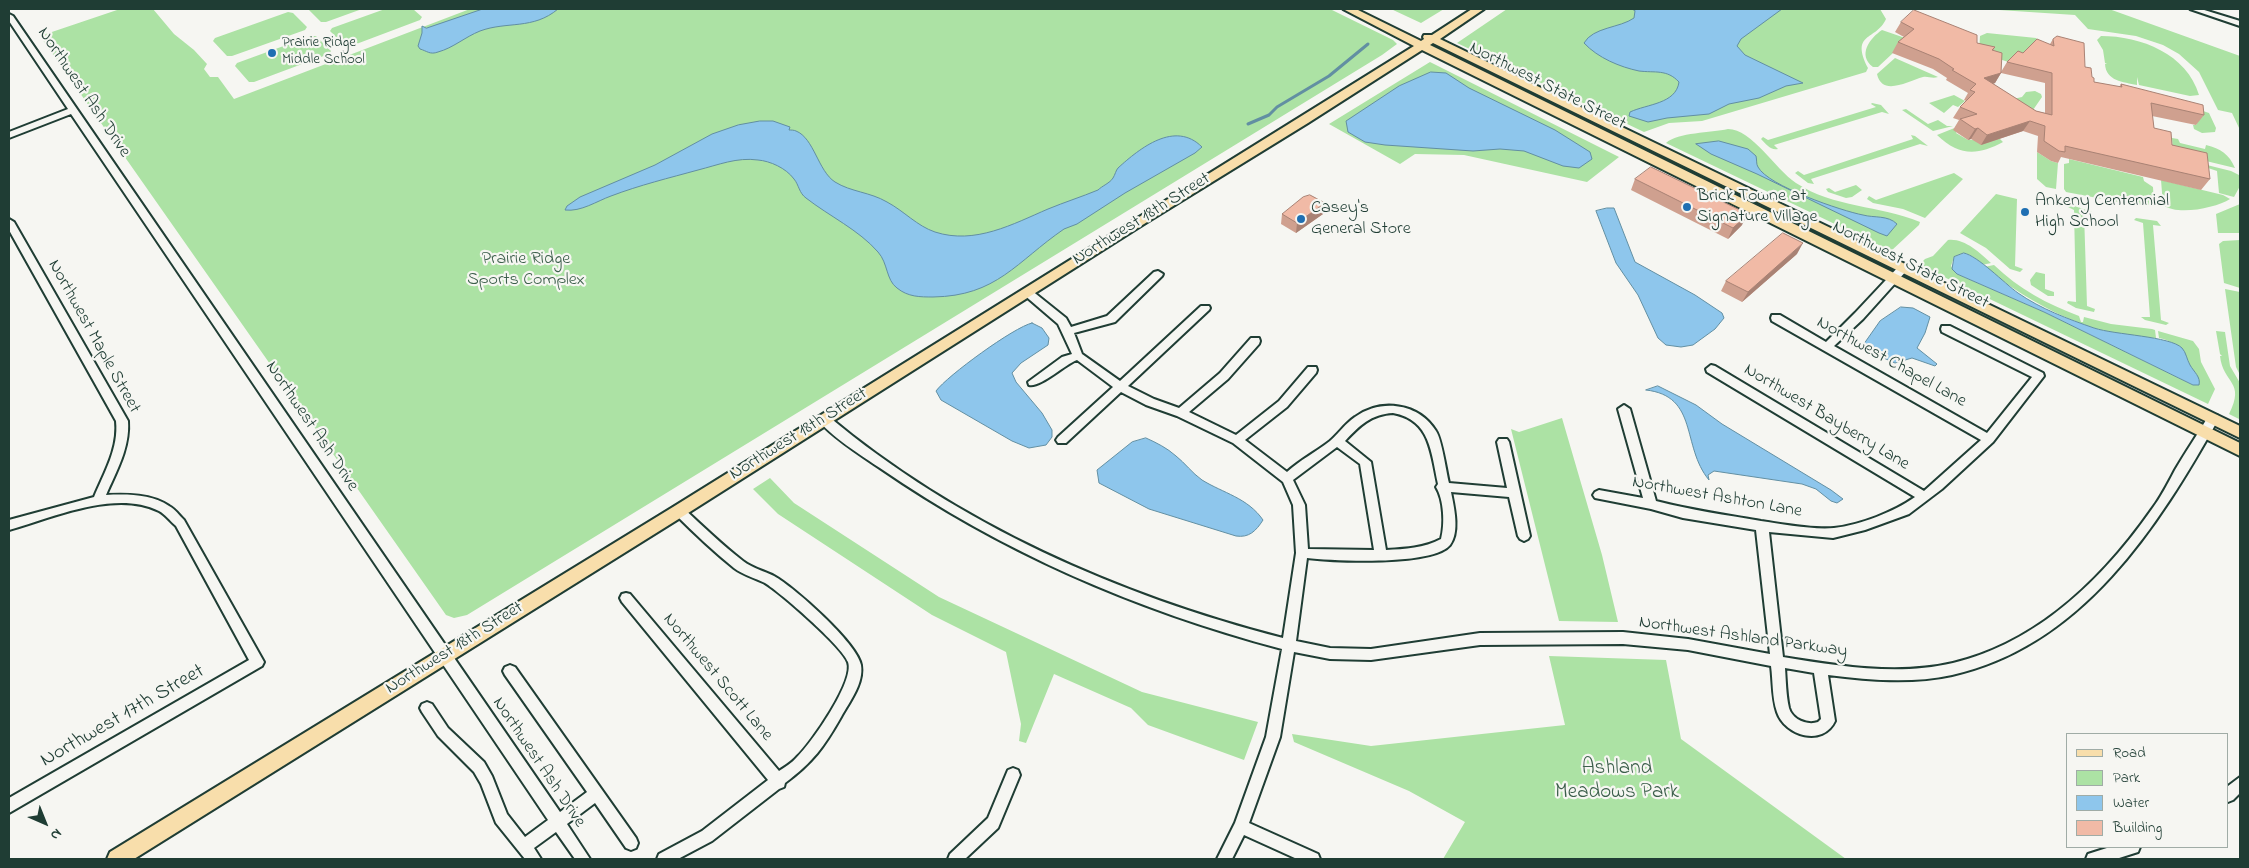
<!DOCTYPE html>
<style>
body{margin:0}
#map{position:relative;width:2249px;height:868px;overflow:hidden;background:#f6f6f2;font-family:"Indie Flower",sans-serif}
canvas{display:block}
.frame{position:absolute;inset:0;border:10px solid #1f3d34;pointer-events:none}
.legend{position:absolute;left:2066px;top:733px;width:162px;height:115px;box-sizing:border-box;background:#f6f6f2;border:1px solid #a0aca6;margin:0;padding:6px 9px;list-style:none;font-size:15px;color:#1f3d34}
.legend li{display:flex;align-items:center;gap:10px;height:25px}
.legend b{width:25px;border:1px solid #a0aca6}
.north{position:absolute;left:20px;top:798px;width:50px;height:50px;-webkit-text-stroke:4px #f6f6f2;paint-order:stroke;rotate:136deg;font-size:14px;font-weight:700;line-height:20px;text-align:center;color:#1f3d34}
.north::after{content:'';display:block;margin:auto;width:18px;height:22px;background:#1f3d34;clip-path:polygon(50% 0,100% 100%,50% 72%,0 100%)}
</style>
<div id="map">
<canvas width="2249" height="868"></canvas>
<div class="frame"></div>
<ul class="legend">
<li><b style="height:6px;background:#f8deab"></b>Road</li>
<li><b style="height:14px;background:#ace2a4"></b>Park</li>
<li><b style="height:14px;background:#8ec6ec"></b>Water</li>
<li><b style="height:14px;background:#f1baa6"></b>Building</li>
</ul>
<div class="north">N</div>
</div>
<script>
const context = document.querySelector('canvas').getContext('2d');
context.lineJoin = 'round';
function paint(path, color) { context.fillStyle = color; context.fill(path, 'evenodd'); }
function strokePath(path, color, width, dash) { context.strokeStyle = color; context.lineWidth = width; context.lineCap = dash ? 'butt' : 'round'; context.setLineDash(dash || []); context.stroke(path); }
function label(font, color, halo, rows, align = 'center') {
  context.font = font + ' "Indie Flower",sans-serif'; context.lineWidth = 4.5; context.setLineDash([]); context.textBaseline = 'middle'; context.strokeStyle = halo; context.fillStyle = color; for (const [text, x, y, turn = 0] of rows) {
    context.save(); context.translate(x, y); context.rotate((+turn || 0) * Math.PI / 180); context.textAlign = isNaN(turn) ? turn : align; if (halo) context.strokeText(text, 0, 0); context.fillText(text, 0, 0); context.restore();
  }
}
paint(new Path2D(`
 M120,9H153L174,34L194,50L207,64L204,69L210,77H218L234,99L470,9H1330L1393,40L1397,44L1382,55L467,615L454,618L446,615L40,36Z
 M308,9H362L326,22H321Z
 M385,9H413L422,17L420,20L351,46H345L330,31L332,28Z
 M1391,9H1444L1421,23Z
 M1507,9H1880L1886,19C1876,41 1850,32 1868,68L1866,72L1702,121L1669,123L1644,132L1457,43Z
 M1984,9H2109L2240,56V130L2232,113L2218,110L2199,72L2179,54L2163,45L2136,36L2088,29L2075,15Z
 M288,12L293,13L307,27L305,30L232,56H227L213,41L215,38Z
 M1882,30L1908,39L1878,67H1873C1857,55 1870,38 1882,30Z
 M1987,33L2036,38L2041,42L2011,63L1979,52L1980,36Z
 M311,36H316L331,51L329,54L254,82H249L235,66L237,63Z
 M2101,36C2141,36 2187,54 2199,95L2190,96L2139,85L2137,77V85C2123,82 2106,81 2105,64H2107L2105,63L2103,50L2097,40Z
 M1895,58L1938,77C1932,79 1928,76 1923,77C1908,81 1882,97 1877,74Z
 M1430,62L1619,157L1587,182L1464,155L1415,154L1400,164L1329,124Z
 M2035,91L2041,94L2042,97L2033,110L2036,123L2029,122L2013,99L2022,97L2026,92Z
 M1954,95L1965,101L1958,107L1953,105L1944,113L1929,103Z
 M1872,103L1881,105L1889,114L1882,112L1774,145L1778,149C1771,151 1766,144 1761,139L1763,137L1768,140L1876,107L1871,104Z
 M1906,109L1928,124L1938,120L1947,126H1953L1933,131L1902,110Z
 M2203,111L2209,113L2216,128L2215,132L2202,133L2194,129L2193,125H2196Z
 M1957,127L1958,130L1956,133L1968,140L2000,139L2003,142C1977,156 1959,156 1937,135Z
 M1728,129C1752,129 1775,169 1796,183C1834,208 1879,205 1920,222L1919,225L1891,251L1666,143C1678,132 1711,133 1728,129Z
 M1911,135L1915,136L1928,146L1920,144L1811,179L1814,184L1808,183L1795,173L1798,171L1804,175L1913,139Z
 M2172,138L2178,139L2180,143L2205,149L2206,145C2221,149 2229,154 2235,168L2177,154L2173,151Z
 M2037,152L2051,161L2058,163L2056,189L2046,187L2037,179Z
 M2069,159L2143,177L2144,181L2153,187L2154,205H2134L2066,192L2064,189V164L2069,163Z
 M2207,165L2231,171L2239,175L2240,186L2234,197L2219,193L2217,171L2208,168Z
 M1954,173L1963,179L1925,218L1903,209L1873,203L1867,199L1869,196L1876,200Z
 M2161,180L2223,195L2230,199C2216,208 2177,216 2163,205Z
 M1856,185L1862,190L1852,197L1846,198L1828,192L1826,189L1829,188L1835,192Z
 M1996,194L2017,199L2015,266L2023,269L2020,272L2010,269L1986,248L1960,233Z
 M2240,204V233H2218L2216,214Z
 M2072,205L2092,212L2084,213L2087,306L2095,309L2094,312L2076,308L2067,303L2068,301L2076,302L2074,210L2066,206Z
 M2136,218L2157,221L2161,226L2153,225L2161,320L2169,323L2166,325L2145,320L2141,317H2150L2143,223L2134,220Z
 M1948,240C1964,238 1979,252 1991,263L1982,265L1975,258L1964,253L1954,257L1951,266L1957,274L2044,312L2193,385C2192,361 2183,343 2159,338L2158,331L2193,341L2199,349L2201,362L2215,389L2208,404L1919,265L1925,259L1933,256Z
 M2240,240V288L2224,283L2219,244L2223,241Z
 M1994,265C2019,289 2047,304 2079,316L2081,322H2083L2084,317L2111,324L2152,329L2155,330L2156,338C2091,337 2034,306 1984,267Z
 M2036,272L2045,274V289L2054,292V296H2048L2031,285L2030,280Z
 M2225,289L2240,292V375L2236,367Z
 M2216,331L2225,332L2230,366L2240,383L2239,419L2229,414C2246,381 2223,384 2220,356H2222L2220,354Z
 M1562,418L1602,555L1618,622L1559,621L1511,429L1519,432Z
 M770,478L794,503L939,597L1142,692L1258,722L1244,760L1148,725L1131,708L1054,674L1026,743L1019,741L1021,724L1006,652L932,615L778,514L753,489Z
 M1549,656L1666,660L1681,739L1846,859H1443L1465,822L1409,791L1294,742L1292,734L1371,746L1565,725Z`), '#ace2a4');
const water = new Path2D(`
 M483,9H558C533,30 507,21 480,31C465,37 453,48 438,52C430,55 427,51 420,49L418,46L422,33V26L426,28Z
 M1632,9H1782L1741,39L1737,46L1745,55L1803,83L1786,86L1759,98L1729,104L1709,114L1667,118L1648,122L1629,116L1630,112C1647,104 1676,104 1679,82C1667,69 1655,73 1639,71C1620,67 1598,58 1584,43C1593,27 1620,28 1634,18L1635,11Z
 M1431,72L1446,73L1469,88L1555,130L1590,152L1592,159L1579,168L1563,166L1524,151L1500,149L1473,151L1385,145L1365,142L1348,132L1346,121L1399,86Z
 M760,121H773L790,127L789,130C791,130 794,130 796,131C814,138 818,171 835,182C851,192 870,192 887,202C904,211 917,226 935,232C975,245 1013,224 1048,209C1065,202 1081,197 1098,190C1102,186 1110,183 1113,178C1115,175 1116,170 1118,168C1140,148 1175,120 1202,147L1195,153L1125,193L1077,224L1064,229C1016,262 997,296 933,297C920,297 908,297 897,288C886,280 888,263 878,252C859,230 829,216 806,198C799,193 799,185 794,179C786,168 770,161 758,160C737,157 718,165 698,170C669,178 640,185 611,196C597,201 581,212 565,210L567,206L580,197L655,165L712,134L738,125Z
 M1719,141L1748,149L1756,156C1757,160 1756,164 1758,167C1768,186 1842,211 1863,215C1874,218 1888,215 1897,224L1887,236L1879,233L1757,174L1711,154L1696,144Z
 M1607,208H1614L1635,262L1695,295L1722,313L1724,318L1715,329L1693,345L1681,347L1666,345L1658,338L1638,295L1616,263L1596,211Z
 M1964,253C1978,256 2004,283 2018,293C2041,309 2068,319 2094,328C2115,335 2170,336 2182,348C2186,352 2187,360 2190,365C2194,372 2201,377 2199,385H2193L2044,312L1957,274L1952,269L1954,257Z
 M1901,307L1913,308L1930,317L1925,333L1917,348L1937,364L1935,366L1912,358L1895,363L1861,348L1880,321Z
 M1032,323L1042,328L1049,338L1048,345L1021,363L1012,373L1016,382L1042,413L1052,430V437L1046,445L1029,448L1012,441L941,400L936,391C947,376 1014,327 1032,323Z
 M1658,386L1696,405L1722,424L1831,490L1843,499L1837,503L1831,501L1816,489L1802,484L1714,471L1708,475L1709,480C1681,446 1699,396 1646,390Z
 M1146,438C1157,443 1167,448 1176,456C1185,463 1192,473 1202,480C1223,493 1248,498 1263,520C1256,531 1249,538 1236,536L1149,509L1099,483L1097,470L1132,442Z`);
paint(water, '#8ec6ec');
strokePath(water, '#628fa2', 1);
strokePath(new Path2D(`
 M1248,124L1269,115L1277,107L1329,76L1368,44`), '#628fa2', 3);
const minor = new Path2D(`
 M2190,9H2201L2240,21V26Z
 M9,14L13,16L560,812L587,792L505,675L503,671L505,667L510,665L515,667L636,838L638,843L636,848L631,850L626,848L595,803L567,824L590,859H575L556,832L534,848L541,859H525L496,823L481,784L474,772L438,736L422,712L420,708L422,704L427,702L432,704L448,728L484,762L492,776L507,814L525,837L548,820L71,114L9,138V132L68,109L9,21Z
 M9,219L14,222L128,421C130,448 116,472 106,495C127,494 152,494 169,506C175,509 179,515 184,520L264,662L262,666L9,813V798L249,660L176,526C170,521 165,514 159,511C115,489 52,518 9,530V520L94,497C104,473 119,448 116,421L9,230Z
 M1904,264L1909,267L1908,269L1863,319L1834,346L1987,433L2032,377L1942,332L1941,329L1942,326H1950L2043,373L2044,376L1993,442L1942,489L1909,514L1865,530L1833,538L1769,532L1783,657C1838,666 1898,676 1953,663C2037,643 2103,579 2152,509C2161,497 2168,483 2175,470C2186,451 2198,434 2209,415H2217L2219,418C2158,527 2082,646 1952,675C1911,684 1868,680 1828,675L1835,721C1823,747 1785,736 1777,712C1772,698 1773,680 1771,666L1688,650L1623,644L1480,645L1371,660L1330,659L1294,652L1280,737L1249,823L1318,854L1320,859H1297L1244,835L1232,859H1217L1235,823L1266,737L1282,649C1139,611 1003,553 880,468C865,458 827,434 818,419L824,415L828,416C958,525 1120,596 1283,638L1296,553L1293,505L1283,482L1233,443L1177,416L1146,405L1121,392L1066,443H1058L1056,440L1058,437L1113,387L1077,360C1064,365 1040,388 1029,385L1028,382L1062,357L1072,354L1058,324L1023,294L1022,292L1023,290H1031L1066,318L1071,327L1107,316L1154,272L1158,271L1163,274L1162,276L1115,322L1074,333L1082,354L1120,381L1201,306H1209L1210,308L1209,310L1128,386L1154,399L1179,408L1220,373L1251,338H1259L1260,341L1259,344L1228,379L1189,412L1236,435L1279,401L1308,367H1316L1317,370L1316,373L1287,407L1245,440L1287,472C1300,460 1316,452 1330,441C1339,433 1346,423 1355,417C1381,398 1419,403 1436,431C1442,440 1446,471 1449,483L1507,488L1497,442L1499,439H1507L1509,442L1530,536L1528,539L1524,541L1520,539L1518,536L1509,497L1451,492C1454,507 1460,532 1450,545C1433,566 1334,561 1307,558L1296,641L1330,648L1371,649L1480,633L1623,632L1688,639L1770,654L1756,530L1683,518L1651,509L1595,498L1593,495L1595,492L1599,490L1643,498L1618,409L1624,405L1630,409L1656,501C1691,510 1726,515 1761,521C1782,524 1813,530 1834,528C1860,525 1894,512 1915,497L1707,372L1706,369L1711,365L1715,366L1924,491L1981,440L1772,321L1771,318L1772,315H1780L1826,342L1855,313L1900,265ZM1393,413C1431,420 1431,453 1438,484L1436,487C1444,500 1445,524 1441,539C1424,548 1405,549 1386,550L1371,462L1345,441C1359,426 1371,414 1393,413ZM1337,447L1360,464L1374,550L1308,549L1305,505L1293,480ZM1785,668L1814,673L1821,719L1818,722C1807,726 1792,719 1789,708C1786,695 1786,681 1785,668Z
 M679,506L683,508C703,526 722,545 743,561C752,568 764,571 774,576C794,587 857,643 861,665C864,683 850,701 841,717C824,747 813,762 785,783L784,787L779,789L712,841L678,859H657L659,854L702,831L768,780L622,602L620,598L622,594L626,593L630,594L779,771C785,767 792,763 797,757C811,744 855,681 848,662C842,646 781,593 765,583C755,578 743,575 734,568C713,551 694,533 675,514L673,511L675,508Z
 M1013,768L1018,770L1020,775L998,828L965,859H948L950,854L988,818L1008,770Z
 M2240,777V793L2233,800L2228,802V786Z
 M2110,847H2140L2138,852L2116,859H2086L2088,854Z`);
const major = new Path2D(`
 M1343,9H1356L1421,41L1424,39L1423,37L1424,35H1432L1472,9H1484L1440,39L2240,426V438L1433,43L1430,45L2240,443V456L1422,50L1308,123L1144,224L685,515L134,859H107L110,852L673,507L1414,46Z`);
strokePath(minor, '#1f3d34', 4);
strokePath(major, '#1f3d34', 4);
paint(minor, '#f6f6f2');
paint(major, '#f8deab');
paint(new Path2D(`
 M1901,22L1977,43L1995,47L1993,51L2001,72L2007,62L2023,53L2050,44L2053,39L2085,67L2094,82L2119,87L2121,84L2204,115L2196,125L2152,116L2154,128L2210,179L2201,190L2061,157L2058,163L2051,161L2037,152L2038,136L2023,131L1981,145L1971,139L1968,140L1953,130L1959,120L1953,118L1960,107L1966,101L1964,100L1968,93L1946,80L1947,78L1933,69L1892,53L1898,42L1904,37L1895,32ZM2001,73L2045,83V113L2036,111L1993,84L1995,83Z
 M1635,179L1742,225L1728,239L1631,190Z
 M1325,203L1323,214L1296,233L1281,224L1282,214Z
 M1797,254L1742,302L1721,291L1726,281Z`), '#cfa08f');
paint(new Path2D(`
 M2001,73L1995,83L1978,89L1984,78Z
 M2030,121L2023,131L1981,145L1987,135Z
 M1978,128L1971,139L1968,140L1975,129Z
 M1325,203L1323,214L1296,233L1297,223Z
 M1748,214L1742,225L1728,239L1733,228Z
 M1803,243L1797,254L1742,302L1748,292Z`), '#a98274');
const building = new Path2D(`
 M1914,10L1977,35V43L1995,47L1992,50L2002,53L2001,73L1984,78L2036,111L2052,115V73L2007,62L2018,51L2023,53L2037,39L2054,46L2053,39L2057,36L2084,43L2085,67L2091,68L2092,77L2094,78V82L2122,87L2121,84L2203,105L2204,115L2151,103L2154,128L2171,132L2172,145L2207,153L2210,179L2065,146V152L2059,151L2044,141L2045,126L2030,121L1987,135L1978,128L1975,129L1960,119L1977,114L1960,107L1975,92L1970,90L1976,84L1952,70L1954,69L1939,59L1898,42L1914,29L1901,22Z
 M1651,167L1748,214L1733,228L1635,179Z
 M1310,195L1325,203L1297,223L1282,214L1303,197Z
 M1783,233L1803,243L1748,292L1726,281Z`);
paint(building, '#f1baa6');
strokePath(building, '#a98274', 1);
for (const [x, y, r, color] of [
 [272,53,5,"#1f6fb2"],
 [1687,207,5,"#1f6fb2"],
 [2025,212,5,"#1f6fb2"],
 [1301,219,5,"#1f6fb2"]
]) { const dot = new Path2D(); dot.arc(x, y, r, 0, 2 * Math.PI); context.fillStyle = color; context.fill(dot); strokePath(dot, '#f6f6f2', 2); }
label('15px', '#1f3d34', '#f6f6f2', [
 ["Prairie Ridge",282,44],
 ["Middle School",282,61]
], 'left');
label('18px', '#1f3d34', '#f6f6f2', [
 ["Northwest State Street",1547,87,27],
 ["Northwest Ash Drive",83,93,56],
 ["Northwest 18th Street",1142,220,-32],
 ["Northwest State Street",1910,266,27],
 ["Northwest Maple Street",93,337,61],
 ["Northwest Chapel Lane",1891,363,29],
 ["Northwest Bayberry Lane",1826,418,31],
 ["Northwest Ash Drive",311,427,56],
 ["Northwest 18th Street",799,435,-32],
 ["Northwest Ashton Lane",1717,498,10],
 ["Northwest Ashland Parkway",1743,638,8],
 ["Northwest 18th Street",455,649,-32],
 ["Northwest Scott Lane",717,678,50],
 ["Northwest Ash Drive",538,763,56]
]);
label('18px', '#1f3d34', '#f6f6f2', [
 ["Brick Towne at",1697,197],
 ["Signature Village",1697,218],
 ["Ankeny Centennial",2035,202],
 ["High School",2035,223],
 ["Casey's",1311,209],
 ["General Store",1311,230]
], 'left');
label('18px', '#3b5e4a', '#f6f6f2', [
 ["Prairie Ridge",526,260],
 ["Sports Complex",526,281]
]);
label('21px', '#1f3d34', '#f6f6f2', [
 ["Northwest 17th Street",123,717,-30]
]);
label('21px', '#3b5e4a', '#f6f6f2', [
 ["Ashland",1617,770],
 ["Meadows Park",1617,794]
]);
</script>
